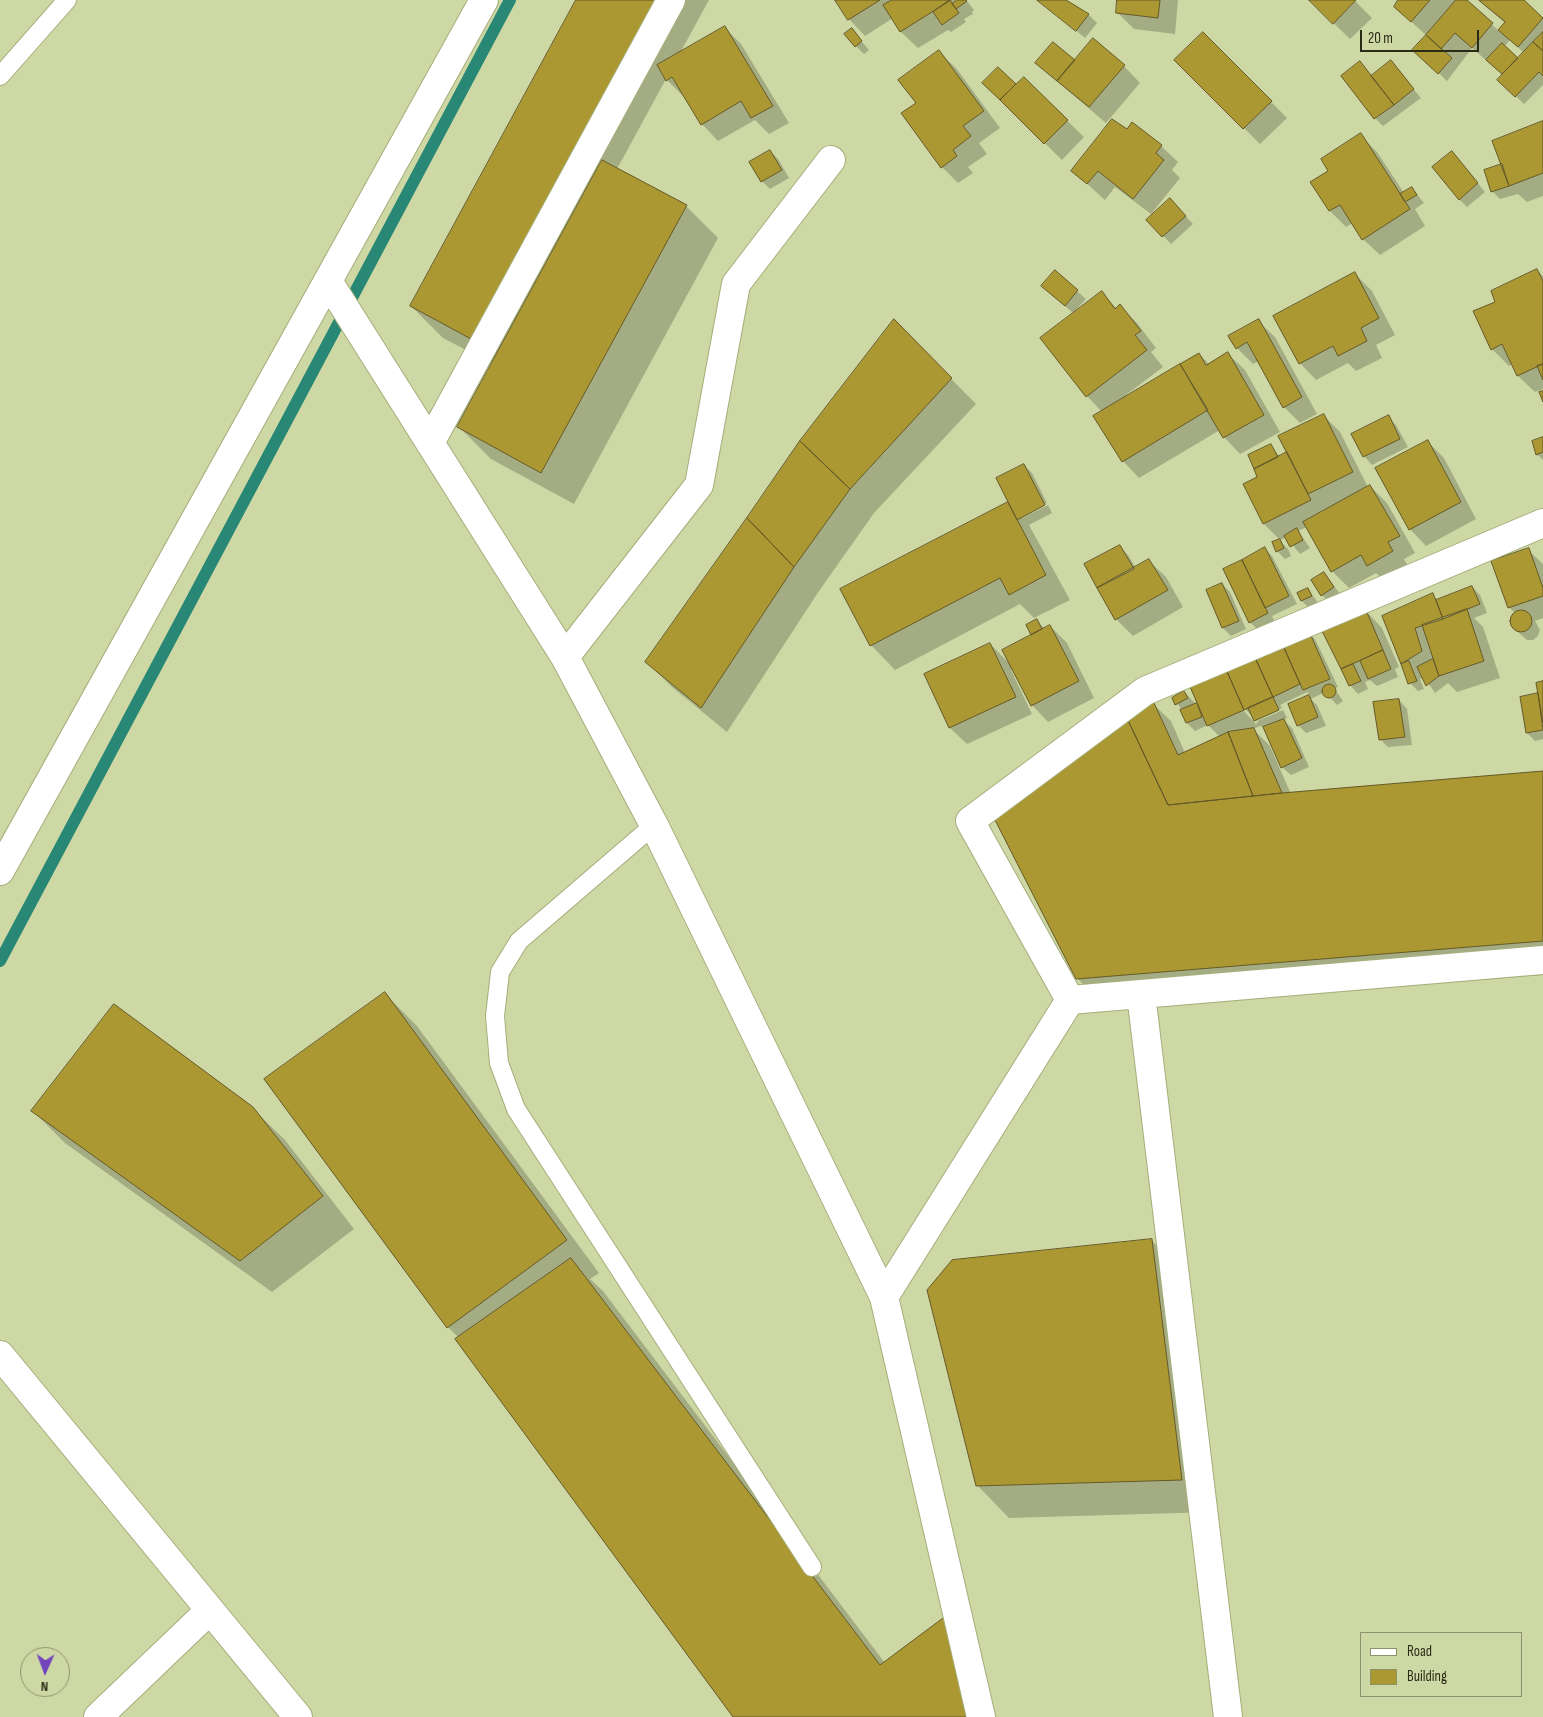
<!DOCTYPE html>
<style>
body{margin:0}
#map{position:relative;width:1543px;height:1717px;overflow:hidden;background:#ced8a4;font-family:"Sofia Sans Condensed",sans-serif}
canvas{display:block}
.legend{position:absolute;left:1360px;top:1632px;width:162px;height:65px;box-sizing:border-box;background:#ced8a4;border:1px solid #8c936c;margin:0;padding:6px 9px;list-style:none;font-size:15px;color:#282c17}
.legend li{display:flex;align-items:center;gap:10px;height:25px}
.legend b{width:25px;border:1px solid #8c936c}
.north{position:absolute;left:20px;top:1647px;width:50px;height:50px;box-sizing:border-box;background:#ced8a4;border:1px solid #8c936c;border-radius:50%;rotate:182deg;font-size:14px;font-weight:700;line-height:20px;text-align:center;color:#282c17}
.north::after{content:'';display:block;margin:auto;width:18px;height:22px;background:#7345bd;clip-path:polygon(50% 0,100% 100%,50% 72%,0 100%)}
.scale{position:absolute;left:1360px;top:30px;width:119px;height:22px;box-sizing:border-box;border:2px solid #282c17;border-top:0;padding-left:6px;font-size:15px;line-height:18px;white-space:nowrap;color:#282c17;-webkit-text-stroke:4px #ced8a4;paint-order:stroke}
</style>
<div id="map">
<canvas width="1543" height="1717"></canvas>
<ul class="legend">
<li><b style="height:6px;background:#fff"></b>Road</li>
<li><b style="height:14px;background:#ac9832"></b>Building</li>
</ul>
<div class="north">N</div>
<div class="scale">20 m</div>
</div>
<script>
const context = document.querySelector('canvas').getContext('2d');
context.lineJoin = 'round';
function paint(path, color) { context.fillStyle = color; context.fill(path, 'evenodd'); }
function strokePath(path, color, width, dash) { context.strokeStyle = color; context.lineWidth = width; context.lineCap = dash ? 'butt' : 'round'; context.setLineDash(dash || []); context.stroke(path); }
paint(new Path2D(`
 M578,0H709L680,53L724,27L741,44L789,123L769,134L755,120L718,141L702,124L684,97L666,79L617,169L686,206L718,238L574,504L491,459L459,427L493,364L443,338L411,306Z
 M837,0H966L974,10L972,12L973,14L964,19L966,22L951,32L948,30L918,48L901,32L893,18L865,36L849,19Z
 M1039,0H1063L1089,15L1097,23L1085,38Z
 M1119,0H1178L1175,34L1134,29L1117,12Z
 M1310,0H1354L1372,18L1350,39Z
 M1399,0H1465L1499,31L1505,23L1478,0H1522L1543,18V85L1524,104L1499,80L1503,75L1472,48L1447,81L1422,57L1427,36L1395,7ZM1510,40L1524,53L1518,60L1504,47Z
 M852,30L869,50L864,54L856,46Z
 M1203,33L1287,118L1260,144L1176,60Z
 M939,52L956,68L1000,128L979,143L987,154L968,167L973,173L958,183L942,167L918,104Z
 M1391,62L1421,98L1383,126L1375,118L1360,63L1372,77Z
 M1124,66L1140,83L1106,123L1045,71Z
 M998,69L1016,86L1024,79L1084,137L1062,160L984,83Z
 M1543,122V196L1527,202L1518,194L1500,199L1492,191L1502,165Z
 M1127,131L1161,146L1178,162L1172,170L1180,178L1151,214L1115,187L1105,200L1073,171Z
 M1360,135L1377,152L1404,193L1412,188L1424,203L1415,209L1425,226L1380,255L1363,239L1353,223L1346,227L1330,211L1312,183L1329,171Z
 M770,151L778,159L789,178L770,189L762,181Z
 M1452,152L1485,192L1467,207L1459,199Z
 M1178,208L1193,224L1171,244L1148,220Z
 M1537,270L1543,276V389L1535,392L1518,376L1513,364L1509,366L1492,349L1497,302Z
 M1055,272L1086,299L1073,313L1051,294Z
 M1355,274L1372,291L1395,335L1376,345L1382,358L1356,371L1348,363L1316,380L1300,363Z
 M1102,293L1117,309L1120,306L1137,323L1156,348L1151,352L1163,367L1126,395L1127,397L1199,354L1209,364L1228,354L1245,370L1280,432L1240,454L1224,437L1220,430L1139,478L1123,461L1102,412L1087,396Z
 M894,321L976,404L874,513L819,591L727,732L672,687L647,662Z
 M1258,321L1275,337L1317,414L1300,423L1284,407L1259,361L1253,364L1237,348Z
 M1323,415L1340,432L1368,487L1370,486L1387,503L1415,553L1404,559L1409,568L1385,581L1376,573L1349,588L1332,571L1307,527L1298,531L1310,548L1300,554L1286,537L1280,540L1264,524L1259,477L1271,446L1280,457L1289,452Z
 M1388,417L1396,425L1408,447L1372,465L1364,456Z
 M1543,438V460L1537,454Z
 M1427,441L1444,458L1476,519L1426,546L1410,529Z
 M1024,465L1032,473L1047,503L1020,516L1022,518L1048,505L1052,513L1029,525L1070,600L1034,618L1020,604L895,670L871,645L1010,503Z
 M1280,541L1288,549L1291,556L1285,559L1277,551Z
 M1120,547L1128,555L1136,568L1149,561L1166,577L1183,607L1133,636L1116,619Z
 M1264,548L1272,556L1297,604L1272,616L1275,622L1258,630L1250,622Z
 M1528,550L1543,564V618L1535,621L1540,630L1538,636L1533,640H1527L1512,627L1510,621L1515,613L1509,607Z
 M1324,573L1341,595L1330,603L1322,595Z
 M1222,584L1230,592L1246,629L1231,636L1223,628L1208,590Z
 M1472,587L1480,595L1487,613L1474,618L1483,627L1500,678L1457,692L1448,683L1435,693L1424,677L1420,679L1424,689L1418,691L1410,683L1383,617L1433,595L1438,601ZM1440,613H1442L1447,624Z
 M1308,589L1319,604L1310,609L1302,601Z
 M1366,611L1382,628L1399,667L1395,669L1398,677L1377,686L1370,680L1365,682L1368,689L1358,694L1350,685L1323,630Z
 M1037,621L1045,629L1050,626L1067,643L1094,698L1048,722L1032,705L1014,669L1011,670L1032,714L967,744L950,728L990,644L1010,664L1033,635Z
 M1307,631L1315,639L1338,687L1334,688L1343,701L1337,705L1325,692L1311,699L1317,705L1326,726L1306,733L1298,725L1290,705L1311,696L1307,692L1280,705L1282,708L1257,718V721L1283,710L1287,718L1283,720L1292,728L1309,767L1291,775L1282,767L1265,728L1260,726L1253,729L1270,746L1291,794L1543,773V975L1109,1010L1077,978L1154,705L1171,721L1185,753L1220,737L1208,725L1195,731L1187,723L1182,710L1173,698L1184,692L1201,709L1189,683ZM1241,708H1244L1258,722L1256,724Z
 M1543,683V739L1535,741L1527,733Z
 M1399,700L1407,709L1412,745L1388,747L1380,739Z
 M385,994L417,1026L599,1273L590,1279L603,1291L885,1663L946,1616L991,1717H734L459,1338L448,1327Z
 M252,1108L285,1140L354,1229L272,1292L65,1143L33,1111Z
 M1151,1240L1183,1272L1213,1512L1009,1518L977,1485Z`), '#0003');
strokePath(new Path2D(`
 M0,961L510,0`), '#298775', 12);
const building = new Path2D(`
 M576,0H660L475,341L410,306Z
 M835,0H880L848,20Z
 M892,0H951L900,32L883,5Z
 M950,0L959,13L942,25L933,12Z
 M957,0H966L967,1L956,9L952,4Z
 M1037,0H1066L1089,14L1076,31Z
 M1117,0H1160L1158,18L1116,13Z
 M1309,0H1356L1333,24Z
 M1398,0H1430L1411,22L1394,7Z
 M1456,0H1467L1493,23L1472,48L1455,33L1441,49L1426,35Z
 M1479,0H1524L1543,18L1518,47L1498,30L1505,22Z
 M725,26L773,106L751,118L741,101L701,125L672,77L666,81L657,65Z
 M852,28L862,41L855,47L844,34Z
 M1203,32L1272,101L1243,129L1174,60Z
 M1543,32V51L1533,42Z
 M1426,35L1452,58L1438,74L1412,50Z
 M1093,38L1125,65L1089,107L1057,81Z
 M1053,42L1075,60L1057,81L1035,63Z
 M1533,42L1543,51V76L1539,72L1515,97L1497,80Z
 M1502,43L1518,58L1502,74L1486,60Z
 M939,50L984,111L963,126L971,136L953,150L957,156L941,168L901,113L916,103L898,80Z
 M1391,60L1414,89L1394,105L1371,76Z
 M1360,61L1394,105L1374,119L1341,76Z
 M998,67L1016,84L1000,100L982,83Z
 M1024,77L1068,120L1044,144L1000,100Z
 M1112,119L1127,129L1132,122L1162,145L1156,153L1164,160L1133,199L1098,171L1087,184L1071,171Z
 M1543,121V173L1509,186L1492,141Z
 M1361,133L1410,209L1362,240L1340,205L1329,211L1310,182L1328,171L1321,159Z
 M770,150L782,170L761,182L749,162Z
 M1452,151L1478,183L1459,200L1432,167Z
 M602,160L687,205L541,473L457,427Z
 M1502,164L1509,186L1491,192L1484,170Z
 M1412,187L1417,195L1405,202L1400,194Z
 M1170,198L1186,216L1162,237L1146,220Z
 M1537,269L1543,281V364L1517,376L1502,344L1491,350L1473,311L1495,302L1491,291Z
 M1055,270L1078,290L1065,306L1041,286Z
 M1355,272L1379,318L1361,328L1367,341L1338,356L1333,346L1299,364L1273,316Z
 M1102,291L1115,309L1120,304L1141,331L1135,335L1147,350L1086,397L1040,338Z
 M894,319L952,378L850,489L800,441Z
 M1259,319L1302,397L1283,408L1247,342L1236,349L1228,336Z
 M1228,352L1264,415L1223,438L1180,364L1199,353L1206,365Z
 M1180,364L1208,410L1122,462L1093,416Z
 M1543,364V380L1537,366Z
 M1543,391V402L1539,392Z
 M1324,414L1353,472L1308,494L1278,436Z
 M1389,415L1400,439L1363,457L1351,434Z
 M1543,437V452L1536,455L1532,441Z
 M1428,440L1461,502L1409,530L1375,468Z
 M800,441L850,489L794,567L747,518Z
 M1271,444L1278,457L1254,469L1248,455Z
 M1287,452L1311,500L1263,524L1243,484L1257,477L1254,469Z
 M1024,464L1045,505L1017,520L996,478Z
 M1370,485L1400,536L1388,542L1393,551L1367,566L1361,555L1331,572L1303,522Z
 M1008,502L1046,575L1009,595L1000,578L870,646L840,589Z
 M747,518L794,567L701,708L645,662Z
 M1297,528L1303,540L1290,547L1284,536Z
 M1280,539L1284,548L1276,552L1272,542Z
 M1120,545L1134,569L1097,588L1084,564Z
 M1265,547L1289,596L1265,608L1242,560Z
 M1529,548L1543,588V596L1508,608L1491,561Z
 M1149,559L1168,590L1115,620L1097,588Z
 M1242,560L1268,613L1249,623L1223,569Z
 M1324,572L1334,587L1321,596L1311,580Z
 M1222,583L1239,621L1222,628L1206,590Z
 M1472,586L1480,604L1443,619L1436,600Z
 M1308,588L1312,596L1301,601L1297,593Z
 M1433,593L1443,619L1415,628L1422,651L1401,664L1382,616Z
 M1467,609L1484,661L1439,676L1422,625Z
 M1510 621a11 11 0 1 1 22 0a11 11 0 1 1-22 0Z
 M1366,610L1383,650L1341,669L1321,629Z
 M1037,619L1042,629L1031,635L1026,625Z
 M1050,625L1079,681L1031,706L1002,650Z
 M1308,629L1330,679L1303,690L1281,641Z
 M1281,641L1300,684L1273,697L1253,653Z
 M990,643L1016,697L949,728L924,674Z
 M1383,650L1391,669L1368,679L1360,661Z
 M1253,653L1273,697L1244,710L1225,667Z
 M1433,659L1439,676L1426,686L1417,667Z
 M1409,661L1417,681L1408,684L1401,664Z
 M1353,664L1361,681L1349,686L1341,669Z
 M1225,667L1244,710L1207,726L1188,682Z
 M1543,681V723L1536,683Z
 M1322 691a7 7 0 1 1 14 0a7 7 0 1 1-14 0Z
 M1184,691L1188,698L1175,705L1172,698Z
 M1538,693L1543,730L1526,733L1520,697Z
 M1309,695L1318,717L1297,726L1288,704Z
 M1273,697L1279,710L1254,721L1248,708Z
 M1399,699L1405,737L1379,740L1373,702Z
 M1154,703L1178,755L1228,732L1253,796L1168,805L1126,716Z
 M1197,703L1202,717L1186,723L1180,710Z
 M1126,716L1168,805L1282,793L1543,771V941L1076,979L994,818Z
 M1284,719L1302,758L1281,768L1263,727Z
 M1254,728L1282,793L1253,796L1228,732Z
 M385,992L567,1240L447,1328L264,1079Z
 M114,1004L253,1107L323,1196L240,1261L31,1111Z
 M1152,1239L1182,1480L976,1486L927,1290L952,1260Z
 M571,1258L880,1665L947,1615L966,1717H733L455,1339Z`);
paint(building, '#ac9832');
strokePath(building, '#645927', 1);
const lane = new Path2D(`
 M0,76L67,0
 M654,825L519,941L500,972L495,1016L499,1063L516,1109L812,1567`);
const street = new Path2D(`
 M328,281L565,657L654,825L884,1297L981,1717
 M430,443L671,0
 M565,657L699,485L736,284L831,160
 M0,871L484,0
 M1141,994L1228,1717
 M1070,1000L970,821L1145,691L1543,523
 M1070,1000L1543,960
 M884,1297L1070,1000
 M0,1355L298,1717
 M98,1717L210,1610`);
strokePath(lane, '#a4ae7b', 20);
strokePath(street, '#a4ae7b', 30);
strokePath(lane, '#fff', 18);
strokePath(street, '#fff', 28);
</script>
